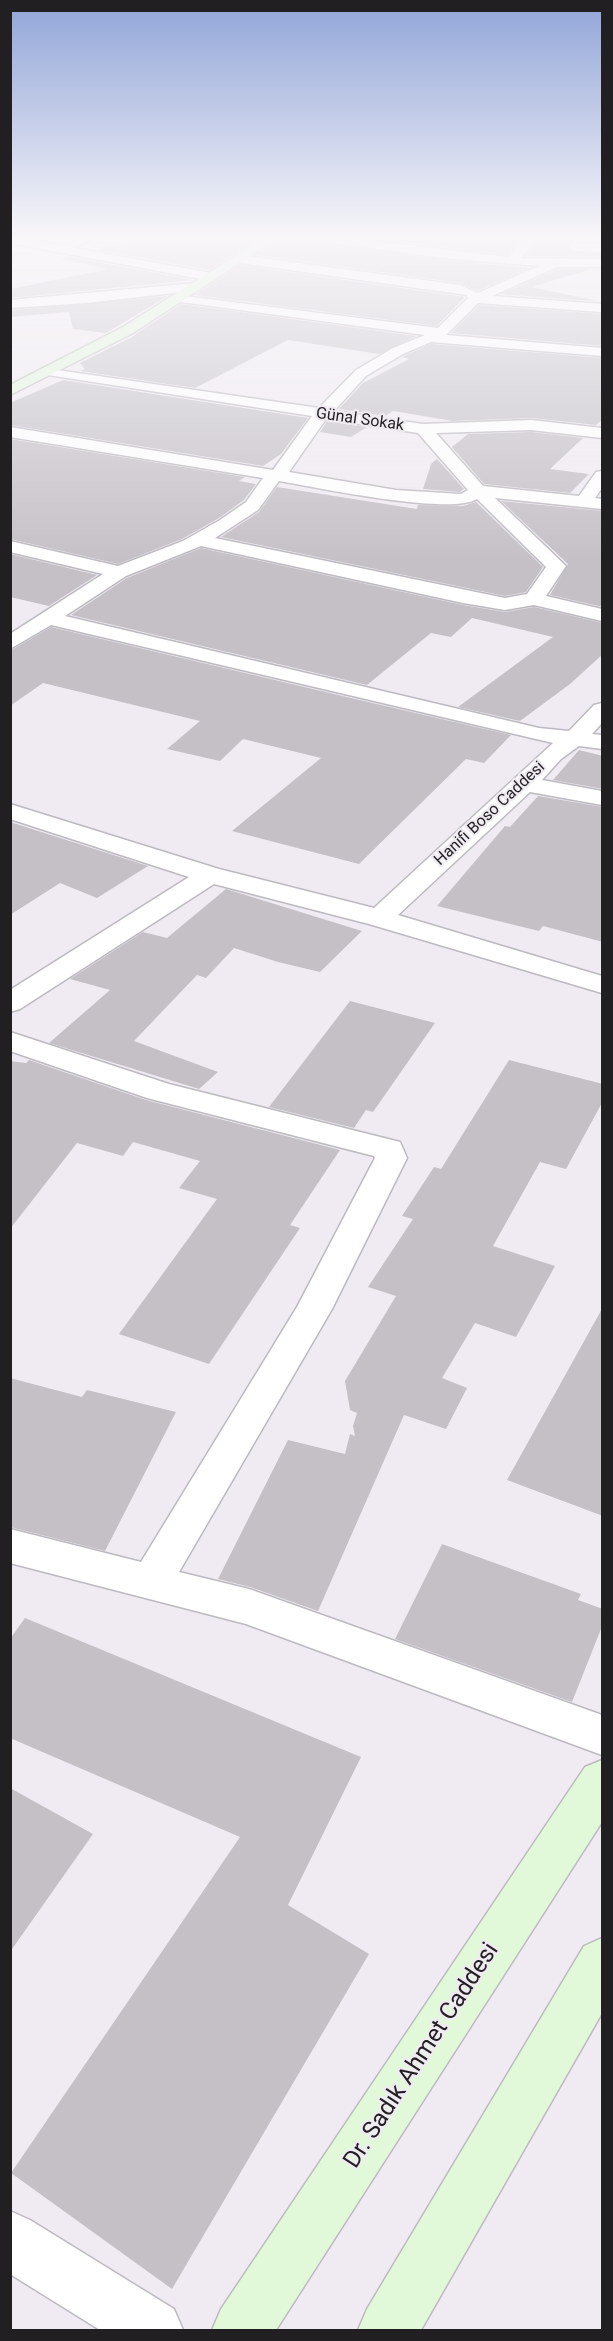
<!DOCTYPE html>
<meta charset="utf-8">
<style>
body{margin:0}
#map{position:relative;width:613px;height:2341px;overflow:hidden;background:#f0ebf2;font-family:Roboto,sans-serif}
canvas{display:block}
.frame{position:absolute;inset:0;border:12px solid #211f21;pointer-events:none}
</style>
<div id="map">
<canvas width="613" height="2341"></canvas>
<div class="frame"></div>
</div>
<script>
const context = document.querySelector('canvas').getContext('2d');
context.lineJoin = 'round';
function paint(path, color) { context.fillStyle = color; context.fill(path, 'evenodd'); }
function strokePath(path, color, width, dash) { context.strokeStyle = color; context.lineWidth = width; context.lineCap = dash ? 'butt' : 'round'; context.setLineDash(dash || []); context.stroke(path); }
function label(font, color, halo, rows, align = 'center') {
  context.font = font + ' Roboto,sans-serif'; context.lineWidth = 4.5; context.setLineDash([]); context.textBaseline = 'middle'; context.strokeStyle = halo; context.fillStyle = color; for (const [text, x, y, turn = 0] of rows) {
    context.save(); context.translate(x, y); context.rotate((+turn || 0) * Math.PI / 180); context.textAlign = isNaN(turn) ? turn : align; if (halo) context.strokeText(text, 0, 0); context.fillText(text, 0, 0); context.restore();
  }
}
paint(new Path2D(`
 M153,236H262L209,270L98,250Z
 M356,236H523L508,255Z
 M540,236L575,238L569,250L603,253V257L526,256Z
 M283,237L452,261L530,268L478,291L460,283L256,255Z
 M71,257L193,280L10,298V289L108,269L60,259Z
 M240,265L465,297L437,326L195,295Z
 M557,269H592L531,287L603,302L501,294Z
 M168,296L106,333L73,329L69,312L10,317V310Z
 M181,304L416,336L379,354L288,340L195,388L80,371L85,369L80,363L132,337Z
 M479,305L603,314V346L451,333Z
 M431,344L603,358V419L596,425L531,418L453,421L393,411L385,416L339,409L363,383L409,359L402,357L404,356Z
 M63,380L308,418L281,454L263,466L10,425V403Z
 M327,421L367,427L351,437L320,432Z
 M531,432L583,438L550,469L589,474L570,493L484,484L452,447L468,434Z
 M10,439L245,477L239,481L256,484L244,500L219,518L182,539L118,564L10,539Z
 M437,459L464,489L460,492L423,489L431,464Z
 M277,487L417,509L418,505L463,506L476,502L543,567L526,592L505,596L221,537L259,512Z
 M501,501L603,511V607L550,595L568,564Z
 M201,548L463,605L505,612L534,607L603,623V654L570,684L520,721L458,707L553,637L472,618L451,637L431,633L367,685L71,615L127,578Z
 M10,554L97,575L49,606L10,597Z
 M51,627L351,698L511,735L484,763L466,759L359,864L232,831L321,758L243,739L220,761L167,749L200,721L43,683L10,706V651Z
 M579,750L603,756V789L553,780Z
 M538,796L603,807V942L543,926L539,931L437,906L505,826L510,827Z
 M10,822L148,866L97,898L60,883L10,915Z
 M226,889L362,931L320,972L278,962L234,948L206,978L197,975L134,1041L218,1072L199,1089L49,1043L110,990L70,979L143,932L167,938Z
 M350,1001L435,1023L373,1112L366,1110L354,1128L269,1107Z
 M29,1060L146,1100L340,1150L290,1225L300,1228L209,1364L119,1334L217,1199L179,1188L200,1161L133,1142L123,1156L77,1143L10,1229V1061L26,1063Z
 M509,1060L603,1084V1101L566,1169L540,1162L493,1246L555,1266L516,1337L475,1323L442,1378L467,1388L446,1429L404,1415L318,1611L250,1587L218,1579L288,1440L345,1454L350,1434L355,1436L353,1426L357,1413L350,1410L345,1381L396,1296L368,1287L413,1219L402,1216L434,1167L441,1169Z
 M603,1307V1516L507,1480Z
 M10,1378L82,1397L87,1390L176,1412L105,1551L10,1527Z
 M442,1544L581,1594L578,1600L603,1609V1624L572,1702L395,1639Z
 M25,1618L361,1757L288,1905L369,1954L172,2289L11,2173L240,1837L10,1738V1639Z
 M10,1788L93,1834L10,1952Z`), '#c4c0c6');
const lane = new Path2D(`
 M88,236H100L62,252L55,250Z`);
const street = new Path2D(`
 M10,236L211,273L217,277L211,281L10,243Z
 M297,236H331L509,257L526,236H538L521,258L602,259V267H557L492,296L602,304V312L478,303L446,335L602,348V356L431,342L403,354L366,376L334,411L423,424L531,420L602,428V438L531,430L436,433L483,486L579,496L596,472L602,471V488L595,498L602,499V509L495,498L566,566L546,596L602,609V621L534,605L505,610L463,603L201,546L126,576L65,616L539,728L569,731L594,705L602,703V723L592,734L602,735V749L579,746L561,759L542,780L602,791V805L530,792L398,915L602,976V993L369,924L214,884L20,1009L10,1012V990L189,877L10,819V804L219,869L374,908L553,743L51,625L10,649V634L103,574L10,552V541L118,566L183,541L220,520L246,502L263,478L10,437V427L273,470L312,416L48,375L43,374L41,371L43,368L319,408L356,370L393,348L425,335L181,302L176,301V295L438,328L468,298L467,295L240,263L234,259L240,255L460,285L478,293L539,266L452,259L302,239ZM326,419L418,433L468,490L461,494L396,490L289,472ZM279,481C315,487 451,516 477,499L546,567L527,594L505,598L215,538L258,510Z
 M196,283L200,284V290L87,303L10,308V300Z
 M10,1032L169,1084L400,1142L407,1158L332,1309L179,1572L249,1589L602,1715V1755L246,1624L10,1563V1529L141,1562L297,1307L375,1158L374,1156L147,1098L10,1051Z
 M10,2211L30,2220L174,2309L183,2330H100L10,2274Z`);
const secondary = new Path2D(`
 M267,236H281L133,333L10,395V385L123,327Z
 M602,1760V1822L276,2330H212L221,2309L585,1767Z
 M602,1938V2013L421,2330H358L367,2309L584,1946Z`);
strokePath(lane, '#bdb9c0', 4);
strokePath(street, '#bdb9c0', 3);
strokePath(secondary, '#bdb9c0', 3);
paint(lane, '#fff');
paint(street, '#fff');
paint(secondary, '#e1f9d9');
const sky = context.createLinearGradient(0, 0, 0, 564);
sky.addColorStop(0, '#91a5d8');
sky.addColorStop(0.42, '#f8f6f9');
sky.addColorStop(1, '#f8f6f900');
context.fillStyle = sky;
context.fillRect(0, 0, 613, 564);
label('16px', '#211f21', '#f0ebf2', [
 ["Günal Sokak",360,420,8],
 ["Hanifi Boso Caddesi",490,814,-43]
]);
label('24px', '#211f21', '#f0ebf2', [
 ["Dr. Sadık Ahmet Caddesi",422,2056,-57]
]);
</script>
